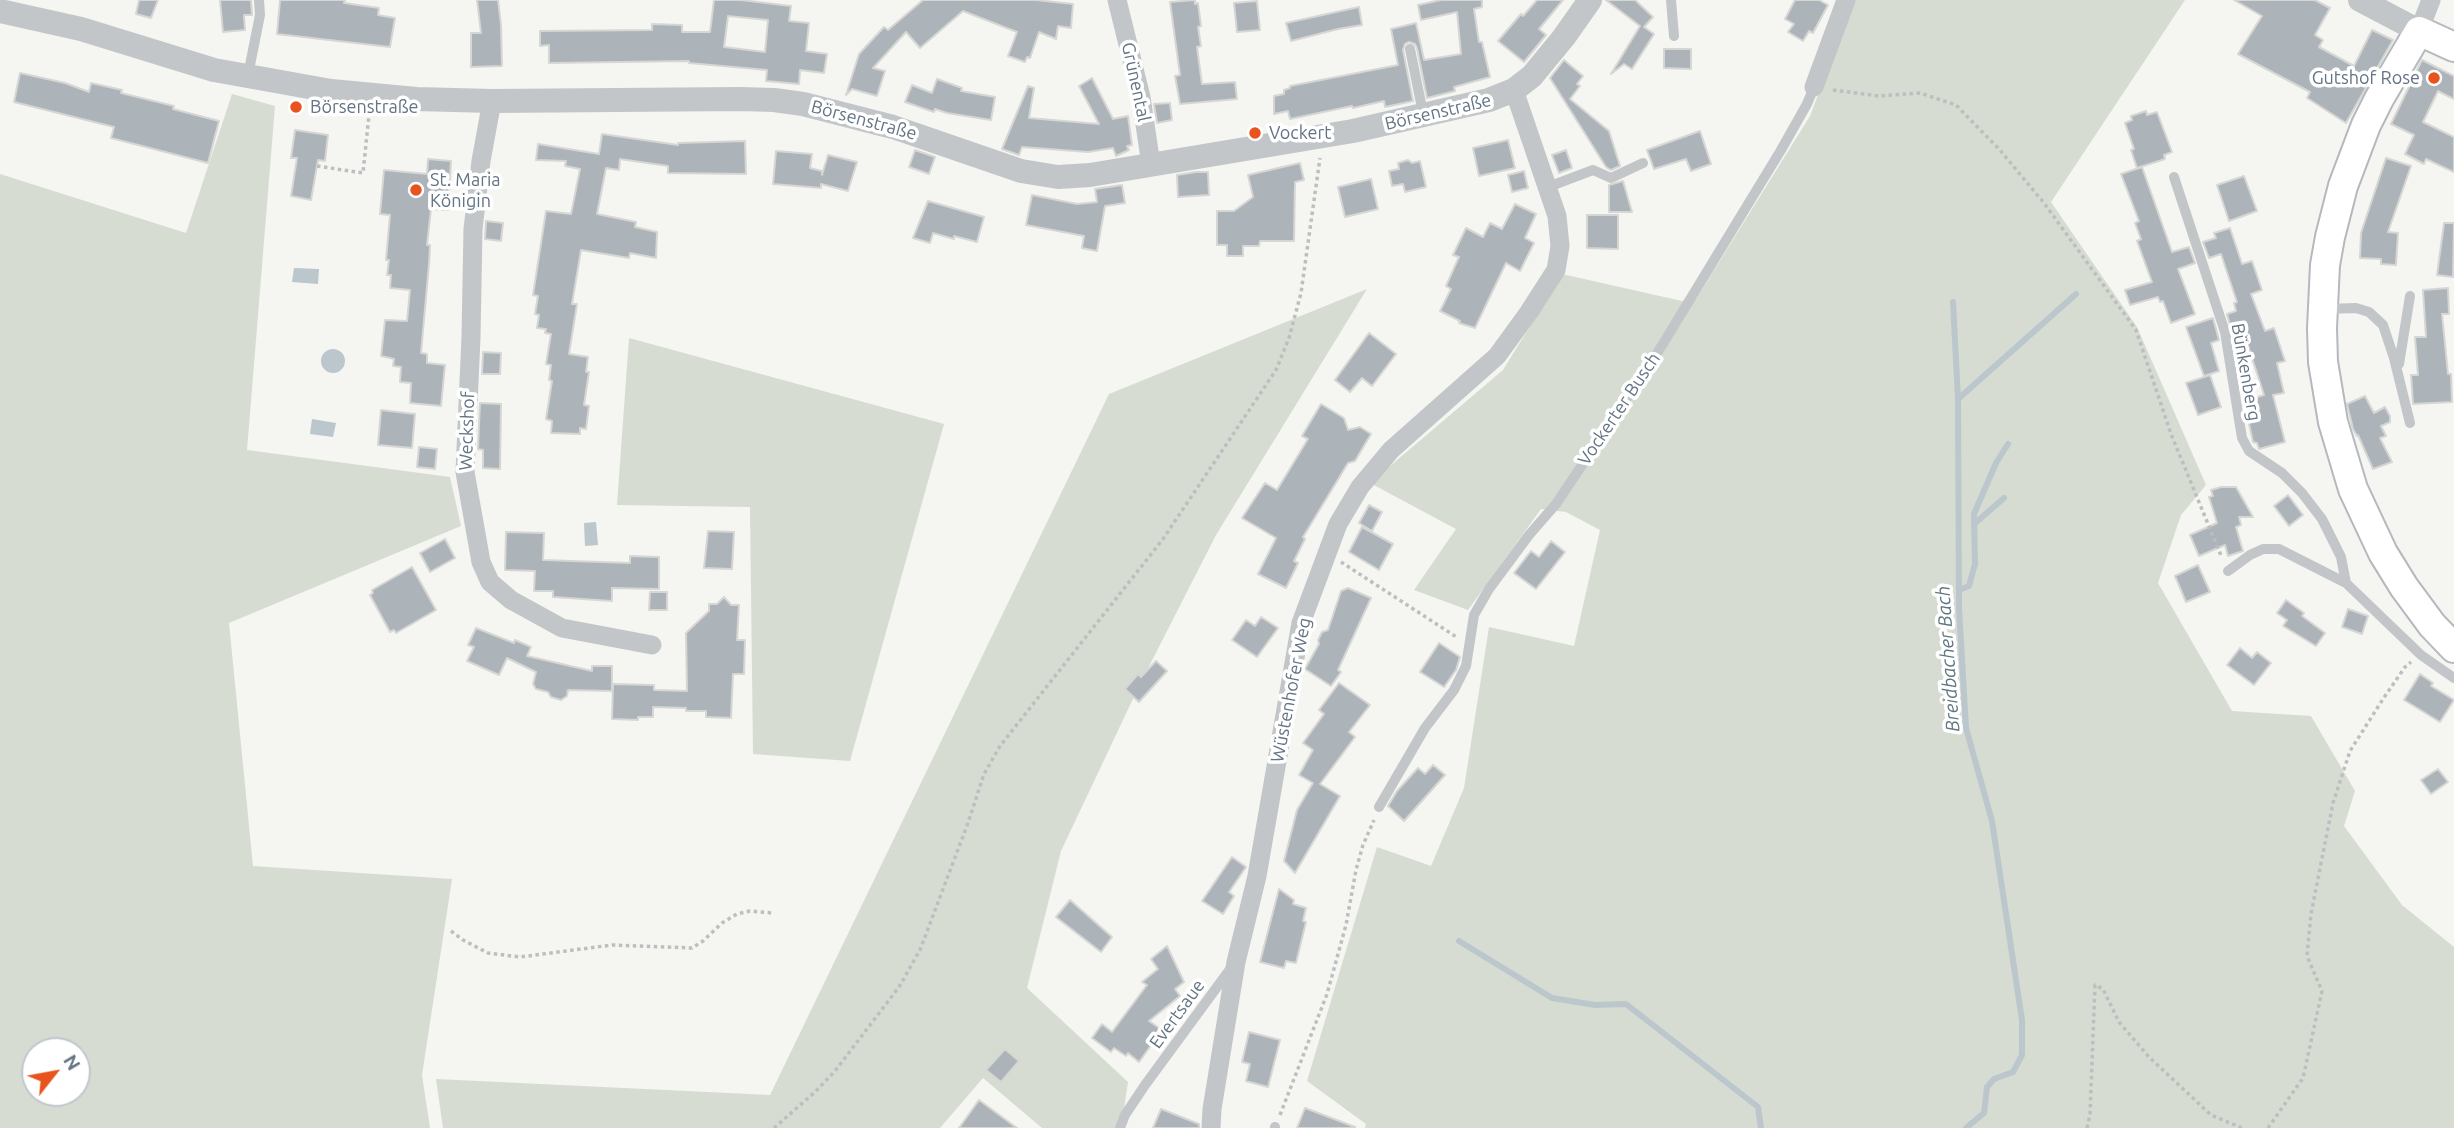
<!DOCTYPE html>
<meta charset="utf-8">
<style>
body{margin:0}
#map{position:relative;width:2454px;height:1128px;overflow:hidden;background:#f5f5f1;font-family:Ubuntu,sans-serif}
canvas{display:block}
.north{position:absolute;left:21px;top:1037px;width:70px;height:70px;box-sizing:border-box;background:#fff;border:2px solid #c1c7ce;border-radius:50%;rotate:59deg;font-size:19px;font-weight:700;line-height:28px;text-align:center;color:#637484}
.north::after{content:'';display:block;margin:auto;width:24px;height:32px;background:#e9531d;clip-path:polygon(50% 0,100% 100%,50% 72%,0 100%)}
</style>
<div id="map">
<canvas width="2454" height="1128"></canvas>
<div class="north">N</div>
</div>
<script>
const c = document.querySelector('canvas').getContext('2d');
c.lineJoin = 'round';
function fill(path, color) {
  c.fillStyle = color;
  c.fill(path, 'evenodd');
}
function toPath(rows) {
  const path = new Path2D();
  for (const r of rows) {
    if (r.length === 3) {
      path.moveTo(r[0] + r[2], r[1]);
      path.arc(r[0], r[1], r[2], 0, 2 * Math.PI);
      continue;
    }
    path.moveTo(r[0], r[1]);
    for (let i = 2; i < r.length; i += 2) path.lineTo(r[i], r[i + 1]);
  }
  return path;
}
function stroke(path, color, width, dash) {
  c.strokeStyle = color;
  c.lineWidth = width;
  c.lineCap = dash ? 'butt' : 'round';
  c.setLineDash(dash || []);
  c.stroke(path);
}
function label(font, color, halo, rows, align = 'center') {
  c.font = font + ' Ubuntu,sans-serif';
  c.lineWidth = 7;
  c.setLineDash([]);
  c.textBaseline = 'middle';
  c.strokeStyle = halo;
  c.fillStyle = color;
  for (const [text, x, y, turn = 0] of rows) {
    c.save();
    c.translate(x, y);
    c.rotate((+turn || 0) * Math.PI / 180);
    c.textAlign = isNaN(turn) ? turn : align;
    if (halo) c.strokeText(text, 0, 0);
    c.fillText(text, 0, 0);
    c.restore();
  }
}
const green = toPath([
 [1854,0,2185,0,2051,202,2137,327,2206,485,2181,515,2158,583,2232,711,2311,716,2355,791,2344,826,2402,905,2454,947,2454,1128,1365,1128,1366,1124,1307,1081,1377,847,1431,866,1464,788,1489,627,1574,646,1600,530,1566,512,1541,509,1468,610,1414,590,1456,529,1370,483,1503,370,1562,274,1682,301,1696,299,1810,116],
 [232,94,275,106,247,450,450,477,461,526,229,623,253,866,452,879,422,1075,430,1128,0,1128,0,174,186,233],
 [35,1051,77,1051,77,1093,35,1093],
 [1367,289,1216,535,1140,684,1061,851,1027,988,1128,1082,1121,1128,1042,1128,983,1078,940,1128,443,1128,436,1079,770,1095,1109,394],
 [629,338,944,424,850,761,753,754,750,507,617,505]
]);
const water = toPath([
 [294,268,319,269,318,284,292,282],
 [333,361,12],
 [312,419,336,423,333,437,310,434],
 [596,522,598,545,585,546,584,523]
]);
const stream = toPath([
 [1953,302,1958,399],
 [1974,524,2004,498],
 [1959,590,1969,586,1975,564,1974,514,1996,463,2008,444],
 [1459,941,1552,998,1595,1005,1626,1004,1758,1107,1761,1128],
 [1966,1128,1984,1113,1987,1087,1994,1079,2013,1072,2022,1055,2022,1020,1992,821,1966,728,1959,608,1958,399,2076,294]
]);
const building = toPath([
 [139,0,158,0,151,18,136,14,139,0],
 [220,0,251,0,252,15,244,15,245,30,223,32,220,0],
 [280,0,345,0,344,3,379,8,378,15,395,18,390,47,277,34,280,0],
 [477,0,498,0,501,25,502,66,471,67,471,33,481,33,477,0],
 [714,0,741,0,791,6,789,21,809,23,806,51,827,54,824,73,800,70,799,84,766,81,767,70,689,63,689,61,549,63,549,45,540,46,540,31,652,30,652,24,682,25,682,32,710,32,714,0],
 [728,16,768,20,765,52,724,47,728,16],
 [923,0,1036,0,1073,4,1071,28,1058,26,1056,39,1039,32,1030,58,1027,57,1025,62,1008,56,1017,32,963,11,920,48,906,32,873,68,885,71,877,96,852,89,846,95,859,54,884,27,888,30,923,0],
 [1195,0,1195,4,1198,3,1201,26,1198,27,1201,46,1197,47,1202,84,1235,82,1237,99,1180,104,1175,76,1180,75,1170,2,1195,0],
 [1441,0,1482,0,1482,7,1474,9,1479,42,1482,42,1490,77,1454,87,1455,91,1427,98,1417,48,1415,44,1409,42,1405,44,1403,50,1413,101,1385,107,1384,101,1353,108,1352,106,1290,119,1288,111,1274,114,1274,96,1284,94,1284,90,1290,88,1290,86,1398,65,1391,29,1416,23,1424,60,1461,54,1457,12,1421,20,1418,5,1441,0],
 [1537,0,1563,0,1539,29,1546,35,1524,62,1498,41,1521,14,1523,16,1537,0],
 [1606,0,1635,0,1653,17,1644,27,1654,34,1632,69,1624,64,1611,74,1640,26,1606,0],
 [1795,0,1819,0,1828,5,1813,33,1809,31,1803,41,1788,32,1794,24,1785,19,1795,0],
 [2234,0,2315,0,2330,8,2315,35,2323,40,2319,47,2354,66,2372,30,2393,40,2346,123,2307,98,2310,92,2238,54,2262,16,2234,0],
 [1257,1,1260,30,1237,32,1234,3,1257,1],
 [1359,7,1362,25,1338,29,1291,41,1286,23,1359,7],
 [1664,49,1691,49,1691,69,1664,68,1664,49],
 [1564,60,1583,76,1577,84,1580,86,1570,99,1609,131,1620,166,1611,170,1606,167,1550,78,1564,60],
 [2422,60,2454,76,2454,99,2438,91,2423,122,2454,137,2454,172,2426,159,2424,164,2405,154,2414,135,2391,124,2422,60],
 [20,73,65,83,89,92,91,83,122,90,121,93,174,106,173,109,219,121,208,163,111,138,114,127,14,102,20,73],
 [1092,78,1113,119,1128,116,1132,145,1127,146,1129,150,1116,156,1113,148,1088,152,1022,147,1019,155,1002,149,1028,86,1034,88,1029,118,1099,124,1079,86,1092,78],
 [937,79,962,88,961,91,995,97,991,120,947,113,935,109,934,112,905,102,912,85,932,93,937,79],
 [1170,103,1172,120,1157,123,1154,104,1170,103],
 [2146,111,2147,115,2157,112,2172,152,2164,155,2165,159,2137,168,2131,150,2134,149,2125,123,2132,120,2131,116,2146,111],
 [295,130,328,135,325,161,318,160,311,200,291,196,297,158,291,158,295,130],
 [1700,131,1711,164,1691,171,1686,159,1654,169,1647,150,1700,131],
 [602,134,678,145,678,143,745,141,746,174,668,173,668,166,620,159,619,170,606,168,597,214,636,222,635,227,657,232,656,258,630,253,629,258,581,250,572,304,577,304,569,354,588,357,586,372,589,372,584,405,589,406,586,429,580,428,580,434,551,433,552,421,546,419,552,381,549,380,551,365,546,364,551,334,545,333,546,329,537,328,539,315,535,314,538,296,533,295,546,211,571,214,580,169,565,166,566,161,536,160,538,144,599,154,602,134],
 [1508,140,1515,168,1479,176,1473,148,1508,140],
 [915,150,935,157,929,174,909,167,915,150],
 [1566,150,1572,168,1559,173,1552,155,1566,150],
 [776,151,812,154,810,168,822,171,822,175,828,155,857,162,848,191,821,184,821,188,773,184,776,151],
 [2386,158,2411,166,2388,232,2398,233,2396,265,2381,264,2381,259,2360,258,2361,233,2386,158],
 [428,159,451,161,448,210,431,209,427,245,430,245,429,264,421,353,427,354,427,363,445,365,441,406,410,403,411,383,400,382,401,367,393,366,394,359,381,356,385,320,407,321,410,290,390,288,391,275,387,275,389,260,386,260,390,215,380,214,384,170,427,174,428,159],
 [1408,160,1412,163,1420,161,1426,187,1405,192,1403,184,1392,186,1389,171,1399,169,1398,163,1408,160],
 [1300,163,1304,180,1295,182,1294,241,1260,241,1259,246,1243,246,1243,256,1227,256,1227,245,1217,245,1217,211,1234,211,1253,197,1248,175,1300,163],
 [2142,167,2172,252,2189,247,2195,263,2178,269,2195,314,2171,323,2163,301,2160,302,2158,297,2130,305,2125,290,2152,282,2137,241,2141,239,2135,223,2139,221,2121,174,2142,167],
 [1524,171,1528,188,1512,192,1508,175,1524,171],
 [1196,172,1208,172,1209,195,1178,197,1177,175,1196,172],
 [2244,176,2257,211,2229,221,2217,185,2244,176],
 [1371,179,1378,209,1345,217,1338,187,1371,179],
 [1623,181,1632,212,1609,212,1609,185,1623,181],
 [1122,185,1125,203,1105,206,1097,251,1082,248,1084,236,1026,225,1032,195,1077,204,1097,202,1095,189,1122,185],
 [928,201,984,217,977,242,954,236,954,239,933,233,930,243,913,238,928,201],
 [1515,204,1536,214,1525,238,1534,243,1520,271,1506,263,1475,328,1459,323,1460,321,1440,311,1451,289,1446,286,1459,257,1453,255,1466,228,1483,237,1490,223,1502,229,1515,204],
 [1587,215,1618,215,1618,249,1587,248,1587,215],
 [486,221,503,223,501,241,485,239,486,221],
 [2444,223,2454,223,2453,277,2437,275,2444,223],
 [2230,228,2242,264,2252,261,2262,290,2251,294,2265,331,2274,328,2285,361,2277,363,2284,393,2273,395,2285,442,2259,449,2257,443,2253,442,2244,401,2264,395,2244,333,2233,336,2227,314,2236,311,2234,303,2237,302,2221,254,2209,258,2203,242,2216,238,2214,233,2230,228],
 [2448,288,2449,314,2442,314,2448,374,2451,374,2452,402,2413,404,2411,375,2418,375,2415,337,2426,337,2423,290,2448,288],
 [2213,318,2219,340,2211,343,2219,371,2204,376,2186,327,2213,318],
 [1369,333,1396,354,1372,386,1362,378,1350,392,1335,380,1369,333],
 [483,352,501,353,500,374,482,374,483,352],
 [2210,375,2221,407,2198,415,2186,383,2210,375],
 [2365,396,2374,413,2385,407,2390,416,2390,422,2381,426,2386,436,2380,438,2392,462,2373,469,2358,435,2357,436,2353,429,2347,404,2365,396],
 [480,403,501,404,500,469,483,468,483,450,478,449,480,403],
 [1321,404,1344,418,1348,430,1360,427,1371,434,1355,461,1348,463,1303,537,1305,539,1294,561,1298,563,1286,588,1258,574,1276,538,1242,518,1265,483,1277,490,1308,439,1302,436,1321,404],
 [381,410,415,414,412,448,378,445,381,410],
 [419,447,437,449,435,469,417,467,419,447],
 [2221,487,2236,487,2253,517,2239,517,2241,525,2236,527,2243,551,2228,556,2225,545,2199,556,2190,535,2217,523,2209,497,2213,496,2211,490,2221,487],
 [2288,495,2303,515,2289,526,2274,506,2288,495],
 [1369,505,1382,512,1372,531,1359,523,1369,505],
 [1362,527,1393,544,1379,570,1349,552,1362,527],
 [708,531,734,532,732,569,704,568,708,531],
 [506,532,544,533,543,560,630,563,630,556,659,557,659,589,612,588,612,601,553,597,553,591,534,591,535,571,505,570,506,532],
 [445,539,455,558,430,572,420,553,445,539],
 [1551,541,1565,552,1536,589,1514,573,1531,551,1539,557,1551,541],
 [2198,565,2210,592,2186,602,2175,576,2198,565],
 [412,567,436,610,396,633,394,630,390,632,370,595,373,593,372,590,412,567],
 [1348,588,1371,598,1338,670,1341,672,1331,686,1305,669,1319,644,1318,640,1322,632,1328,630,1341,591,1348,588],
 [650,592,667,592,667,610,649,610,650,592],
 [724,597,731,605,739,605,737,640,745,640,744,674,733,674,731,718,706,717,706,711,686,711,686,708,653,707,653,717,638,717,638,720,612,719,613,684,654,685,654,690,687,691,686,633,709,611,709,604,717,604,724,597],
 [2286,600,2304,613,2302,616,2325,633,2316,646,2283,626,2287,620,2277,613,2286,600],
 [2348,609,2368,616,2362,634,2342,627,2348,609],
 [1261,617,1278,628,1257,657,1232,640,1246,620,1255,626,1261,617],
 [476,628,514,643,515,640,531,647,527,656,592,671,592,666,612,666,612,691,568,690,567,696,561,700,551,697,548,692,536,689,533,684,536,672,507,658,499,675,467,661,474,647,468,645,476,628],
 [1439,643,1460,657,1456,670,1444,687,1420,672,1439,643],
 [2240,648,2252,658,2257,652,2271,663,2254,685,2227,665,2240,648],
 [1156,661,1167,671,1139,702,1125,689,1138,674,1141,677,1156,661],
 [2420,674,2433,683,2431,686,2454,700,2440,722,2404,700,2420,674],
 [1339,683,1370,705,1349,732,1355,737,1320,784,1340,796,1295,873,1284,861,1297,810,1313,783,1299,775,1313,750,1303,743,1324,714,1319,710,1339,683],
 [1433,765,1445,775,1404,821,1388,806,1397,791,1418,768,1425,774,1433,765],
 [2438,769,2448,782,2431,794,2421,780,2438,769],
 [1232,857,1246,867,1229,892,1234,896,1223,914,1202,901,1232,857],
 [1279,889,1294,900,1293,904,1306,908,1303,921,1306,922,1296,963,1286,961,1284,968,1260,962,1279,889],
 [1070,900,1112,937,1101,952,1056,917,1070,900],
 [1167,946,1184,982,1175,989,1180,996,1149,1021,1162,1030,1139,1062,1128,1053,1126,1056,1114,1048,1111,1052,1092,1038,1102,1024,1112,1032,1147,985,1142,982,1158,969,1151,959,1167,946],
 [1249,1032,1280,1040,1268,1087,1246,1081,1250,1064,1242,1062,1249,1032],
 [1005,1049,1019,1061,1001,1082,986,1070,1005,1049],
 [979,1100,1017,1128,959,1128,979,1100],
 [1305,1108,1355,1127,1355,1128,1297,1128,1305,1108],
 [1161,1109,1199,1124,1199,1128,1153,1128,1161,1109]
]);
const path = toPath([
 [1833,90,1879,96,1920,93,1956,105,1999,149,2044,203,2136,330,2171,434,2222,558],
 [317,166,363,173,369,115],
 [1341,562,1458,638],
 [451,931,463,940,488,953,520,957,612,945,692,948,703,941,722,923,737,914,750,911,772,913],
 [1280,1115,1327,994,1346,925,1356,870,1363,845,1374,820],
 [774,1128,815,1092,835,1071,899,987,920,950,968,823,984,774,1000,746,1163,539,1276,370,1289,338,1301,293,1320,158],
 [2087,1128,2090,1115,2095,985,2103,989,2119,1022,2149,1057,2211,1115,2242,1128],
 [2268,1128,2303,1078,2322,991,2307,956,2311,914,2333,803,2350,751,2383,699,2405,667,2411,662]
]);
const service = toPath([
 [1671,0,1674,36],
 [1410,49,1423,113],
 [248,75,260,15,259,0],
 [2174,177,2225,332,2242,438,2249,451,2282,473,2302,493,2322,519,2341,557,2346,583],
 [1548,187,1593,170,1611,178,1643,163],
 [2327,309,2356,308,2369,312,2383,325,2394,358,2410,423],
 [2399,364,2410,296],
 [2228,571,2250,555,2263,549,2279,549,2346,583,2421,655,2454,678],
 [1379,807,1425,728,1454,690,1466,666,1474,615,1489,589,1529,535,1556,504,1661,347,1781,150,1807,104,1814,87],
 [1120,1128,1125,1115,1145,1085,1231,968],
 [1275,1128,1275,1127]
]);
const minor = toPath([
 [1117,0,1141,97,1151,165],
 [2419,31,2431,0],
 [1814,87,1846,0],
 [492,101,481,161,473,229,471,337,465,472,481,562,490,582,511,600,562,628,652,645],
 [1211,1128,1212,1109,1236,962,1257,876,1301,623,1338,524,1360,487,1391,450,1497,356,1529,312,1556,270,1560,246,1557,216,1514,90]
]);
const tertiary = toPath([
 [2360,0,2419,31],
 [0,11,81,29,214,70,331,91,416,99,492,101,740,99,774,100,803,104,893,127,1021,171,1058,177,1090,175,1353,131,1489,100,1514,90,1532,76,1564,37,1590,0]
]);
const secondary = toPath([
 [2454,47,2419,31,2379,99,2366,125,2343,186,2330,237,2325,265,2322,328,2323,362,2333,422,2353,489,2383,553,2404,587,2432,625,2454,648]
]);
const markers = [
 [2434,78,7,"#e9531d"],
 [296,107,7,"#e9531d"],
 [1255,133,7,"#e9531d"],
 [416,190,7,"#e9531d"]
];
const poiNames = [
 ["Gutshof Rose",2420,78,"right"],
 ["Börsenstraße",310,107],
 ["Vockert",1269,133],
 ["St. Maria",430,180],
 ["Königin",430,201]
];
const streetNames = [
 ["Grünental",1136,82,78],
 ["Börsenstraße",1438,112,-13],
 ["Börsenstraße",864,120,15],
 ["Bünkenberg",2246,372,80],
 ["Vockerter Busch",1619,409,-56],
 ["Weckshof",467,431,-88],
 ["Wüstenhofer Weg",1291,690,-79],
 ["Evertsaue",1177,1014,-54]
];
const waterNames = [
 ["Breidbacher Bach",1948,659,-94]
];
fill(green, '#d6dcd2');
fill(water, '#bbc7cc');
stroke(stream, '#bbc7cc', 6);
fill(building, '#acb3b9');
stroke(building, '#d6d6d4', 2);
stroke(secondary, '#b4b9be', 32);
stroke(path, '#bcbec0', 3.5, [3.5, 3.5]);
stroke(service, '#c2c6c9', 10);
stroke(minor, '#c2c6c9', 19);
stroke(tertiary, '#c2c6c9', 24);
stroke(secondary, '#fff', 28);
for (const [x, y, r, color] of markers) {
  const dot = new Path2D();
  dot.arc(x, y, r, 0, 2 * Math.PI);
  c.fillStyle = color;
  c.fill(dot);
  stroke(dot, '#fff', 2.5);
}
label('18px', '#637484', '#fff', poiNames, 'left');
label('18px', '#637484', '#fff', streetNames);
label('italic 19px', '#5f7781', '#fff', waterNames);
</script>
